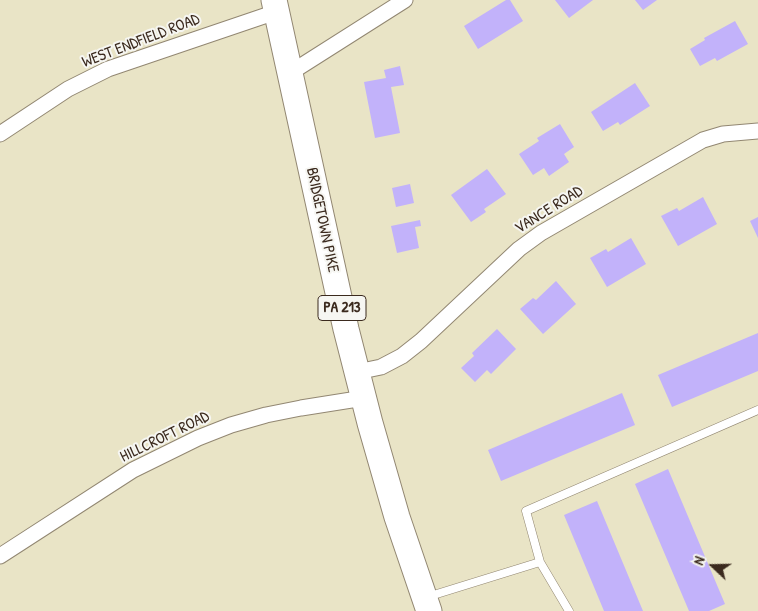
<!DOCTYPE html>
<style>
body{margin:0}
#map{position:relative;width:758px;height:611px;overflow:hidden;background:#e9e4c6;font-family:"Patrick Hand",sans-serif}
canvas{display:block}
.north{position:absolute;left:688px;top:541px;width:50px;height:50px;-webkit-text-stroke:4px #f6f6f2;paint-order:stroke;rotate:291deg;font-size:14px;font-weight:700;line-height:20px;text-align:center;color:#3b2a1e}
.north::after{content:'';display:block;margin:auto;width:18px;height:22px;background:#3b2a1e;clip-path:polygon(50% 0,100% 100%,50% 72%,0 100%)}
</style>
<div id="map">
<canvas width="758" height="611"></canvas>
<div class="north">N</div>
</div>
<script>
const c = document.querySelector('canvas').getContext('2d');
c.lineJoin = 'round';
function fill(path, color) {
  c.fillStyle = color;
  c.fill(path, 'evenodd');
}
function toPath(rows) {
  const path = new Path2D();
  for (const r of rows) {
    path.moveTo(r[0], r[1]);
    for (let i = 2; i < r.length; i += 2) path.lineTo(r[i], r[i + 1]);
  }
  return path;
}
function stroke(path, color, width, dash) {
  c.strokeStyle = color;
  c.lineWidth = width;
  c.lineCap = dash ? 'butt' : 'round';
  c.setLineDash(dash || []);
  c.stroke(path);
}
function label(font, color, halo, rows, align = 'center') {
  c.font = font + ' "Patrick Hand",sans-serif';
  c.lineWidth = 4;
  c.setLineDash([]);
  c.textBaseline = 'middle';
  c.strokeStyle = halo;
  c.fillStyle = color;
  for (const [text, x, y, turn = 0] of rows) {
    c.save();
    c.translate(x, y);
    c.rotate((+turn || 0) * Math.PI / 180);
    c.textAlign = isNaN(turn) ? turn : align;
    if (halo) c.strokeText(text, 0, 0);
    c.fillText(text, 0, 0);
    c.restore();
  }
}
const building = toPath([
 [506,0,510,0,523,21,478,49,464,26],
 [555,0,593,0,569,18],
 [635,0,657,0,643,10],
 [735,21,748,44,717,61,715,58,700,66,690,49,705,40,704,38],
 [400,66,404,85,391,87,400,133,375,138,364,82,386,78,384,70],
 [635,83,650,106,620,125,618,122,603,131,591,112],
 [560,124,574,147,564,154,569,162,549,176,544,168,533,175,519,154,539,141,537,138],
 [487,169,506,194,484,209,486,212,471,222,451,195],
 [410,184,414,203,396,207,392,188],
 [703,197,717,224,678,246,661,216,677,208,679,211],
 [758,217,758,238,750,221],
 [420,220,421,226,415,227,419,248,397,253,391,226],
 [631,238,646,264,607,287,590,258,606,249,608,252],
 [556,281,576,304,543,334,520,309,533,298,536,300],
 [497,329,516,349,491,374,487,370,475,382,461,368,474,356,472,353],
 [758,333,758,371,672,407,658,375],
 [622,393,635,425,501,481,488,450],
 [668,469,725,604,709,611,689,611,635,484],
 [597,501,643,611,604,611,564,515]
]);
const service = toPath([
 [427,597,540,562],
 [569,611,540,562,526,511,758,410]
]);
const minor = toPath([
 [290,73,405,0],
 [0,134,68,89,108,69,276,12],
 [357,372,381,367,402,356,421,341,519,249,541,233,703,140,723,134,758,131],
 [0,556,133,470,198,438,231,425,266,415,301,408,364,398]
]);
const primary = toPath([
 [274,0,346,329,370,423,397,517,429,611]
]);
const shields = [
 [342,308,48]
];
const shieldNames = [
 ["PA 213",342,308]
];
const streetNames = [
 ["WEST ENDFIELD ROAD",141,41,-21],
 ["VANCE ROAD",549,210,-32],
 ["BRIDGETOWN PIKE",322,220,78],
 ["HILLCROFT ROAD",165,437,-26]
];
fill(building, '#c2b2fa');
stroke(service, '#928772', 9);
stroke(minor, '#928772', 17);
stroke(primary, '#928772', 27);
stroke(service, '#fff', 8);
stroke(minor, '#fff', 15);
stroke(primary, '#fff', 25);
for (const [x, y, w] of shields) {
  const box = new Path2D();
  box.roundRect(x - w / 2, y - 12.5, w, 25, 4);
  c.fillStyle = '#f6f6f2';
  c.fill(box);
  stroke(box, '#3b2a1e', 1);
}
label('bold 15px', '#3b2a1e', null, shieldNames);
label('16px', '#3b2a1e', '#f6f6f2', streetNames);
</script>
